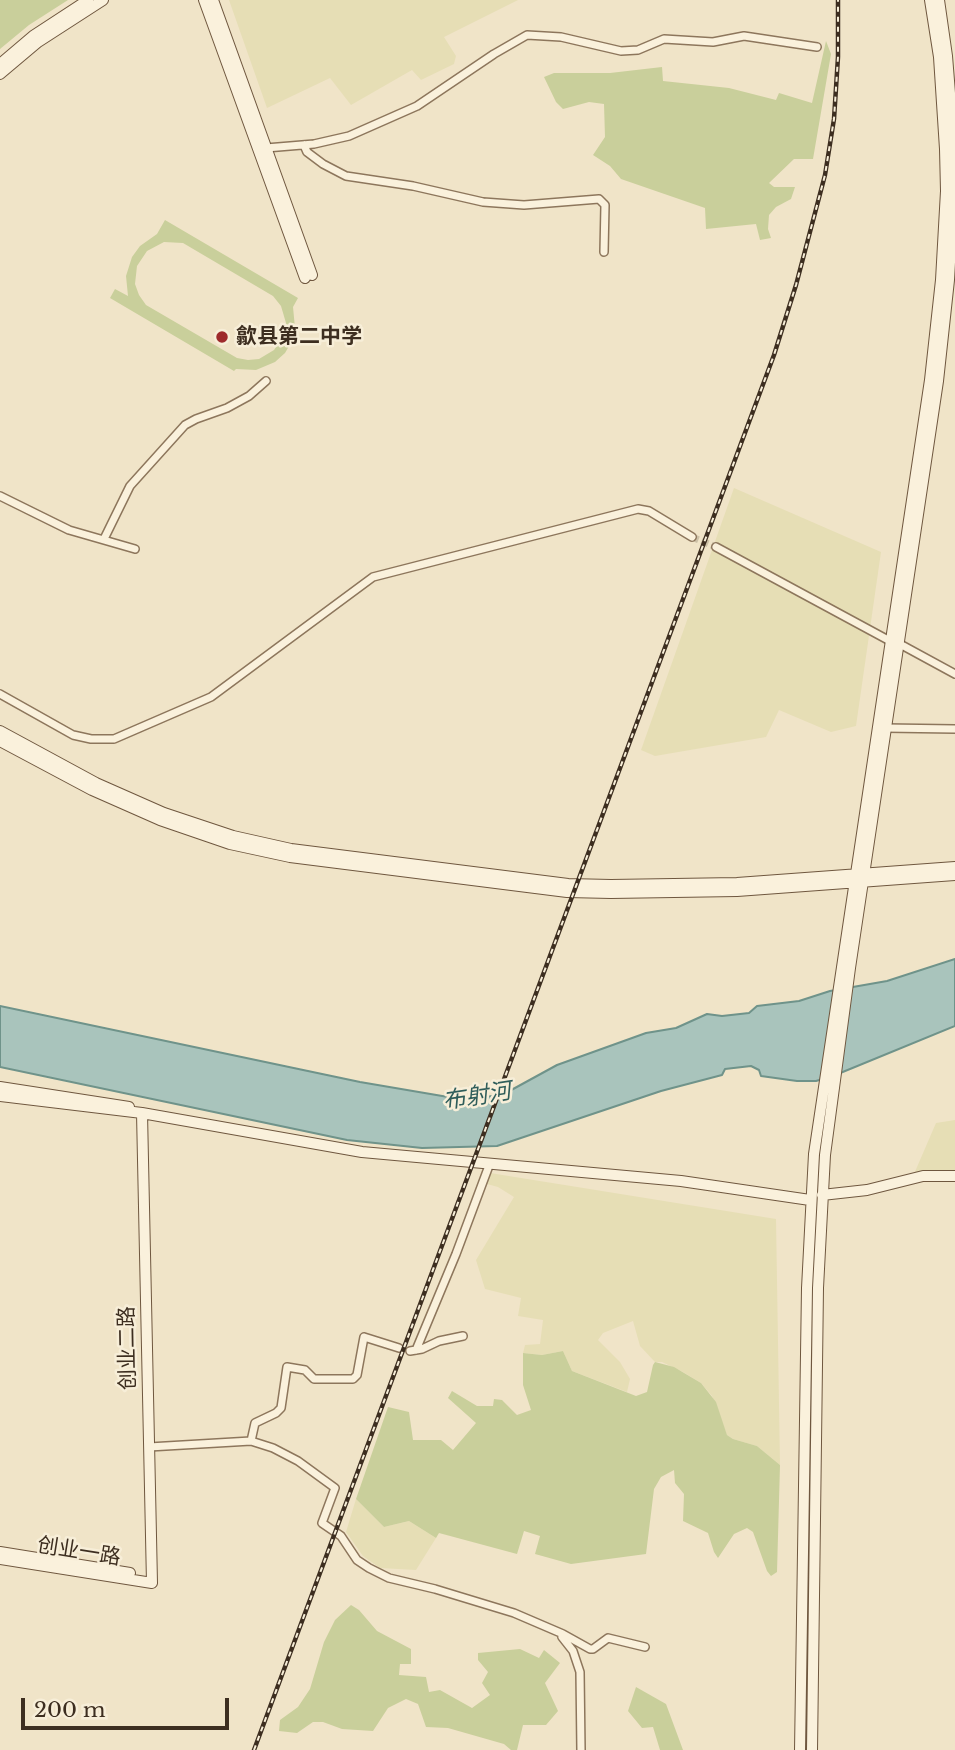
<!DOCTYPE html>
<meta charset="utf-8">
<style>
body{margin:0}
#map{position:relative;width:955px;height:1750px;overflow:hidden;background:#f0e4c8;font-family:"Libre Baskerville",serif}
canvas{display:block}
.scale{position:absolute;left:21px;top:1698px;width:208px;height:32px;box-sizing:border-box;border:4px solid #3d2e20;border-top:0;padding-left:9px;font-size:21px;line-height:24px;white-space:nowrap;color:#3d2e20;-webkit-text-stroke:5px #f7eed8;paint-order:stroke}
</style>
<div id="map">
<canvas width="955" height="1750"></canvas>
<div class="scale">200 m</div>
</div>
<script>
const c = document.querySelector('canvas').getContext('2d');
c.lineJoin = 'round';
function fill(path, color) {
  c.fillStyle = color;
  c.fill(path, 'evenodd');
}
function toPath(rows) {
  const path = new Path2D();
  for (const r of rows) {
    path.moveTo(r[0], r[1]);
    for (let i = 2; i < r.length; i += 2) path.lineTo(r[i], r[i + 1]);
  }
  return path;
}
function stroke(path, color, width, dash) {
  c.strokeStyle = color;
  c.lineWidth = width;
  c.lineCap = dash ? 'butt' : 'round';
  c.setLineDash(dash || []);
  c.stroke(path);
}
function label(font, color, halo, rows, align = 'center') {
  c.font = font + ' "Libre Baskerville","Noto Sans SC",serif';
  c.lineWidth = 5;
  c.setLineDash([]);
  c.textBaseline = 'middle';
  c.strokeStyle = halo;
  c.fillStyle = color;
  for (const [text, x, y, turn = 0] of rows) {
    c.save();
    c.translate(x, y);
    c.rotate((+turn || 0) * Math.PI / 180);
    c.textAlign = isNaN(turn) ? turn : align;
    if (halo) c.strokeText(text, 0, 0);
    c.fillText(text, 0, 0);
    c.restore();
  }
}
const farmland = toPath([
 [229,0,518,0,444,37,456,56,454,64,421,80,412,70,351,105,330,78,267,108],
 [734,488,881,552,856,726,831,732,779,710,766,737,655,756,641,750],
 [955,1120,955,1172,914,1174,936,1123],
 [490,1173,776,1219,780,1465,757,1446,733,1439,727,1435,712,1396,701,1383,683,1372,662,1362,655,1362,640,1346,633,1321,603,1333,598,1340,620,1362,630,1379,627,1392,572,1371,563,1351,542,1355,523,1353,525,1345,540,1344,543,1320,518,1316,521,1298,485,1289,476,1260,514,1197,498,1187,487,1184],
 [356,1499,384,1527,409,1521,436,1538,416,1570,380,1568,363,1556,346,1532]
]);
const green = toPath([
 [0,0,68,0,29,25,0,49],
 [826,41,831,54,813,159,794,159,769,183,774,187,795,187,791,199,776,207,769,215,768,229,771,238,760,240,756,224,706,229,705,208,621,179,610,166,593,155,605,137,604,104,589,102,563,109,556,102,544,77,554,73,610,73,662,67,663,81,729,88,776,100,779,93,812,103],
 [165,220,298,298,293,307,295,328,292,341,285,353,275,362,256,370,236,369,234,371,110,298,115,289,128,296,126,276,132,257,140,246,157,234],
 [164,242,183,243,273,296,281,306,286,323,284,335,274,350,259,359,248,360,237,358,146,305,139,295,135,284,137,266,147,251],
 [563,1351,572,1371,636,1396,647,1392,653,1365,655,1362,674,1367,701,1383,716,1402,727,1435,733,1439,757,1446,780,1465,777,1572,771,1576,767,1571,753,1532,747,1528,734,1534,718,1558,714,1552,708,1533,683,1521,684,1494,675,1483,674,1470,661,1477,654,1489,646,1554,571,1564,535,1554,540,1536,524,1531,517,1554,439,1533,436,1538,409,1521,384,1527,356,1499,388,1407,409,1412,413,1440,441,1440,453,1450,476,1423,448,1398,452,1391,477,1406,493,1406,494,1399,502,1400,517,1415,531,1410,523,1385,523,1353,542,1355],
 [351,1605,359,1610,377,1631,411,1649,411,1664,400,1664,399,1675,426,1677,429,1692,440,1690,472,1708,490,1695,482,1683,488,1672,478,1660,478,1653,520,1649,539,1658,544,1650,560,1663,545,1683,558,1711,546,1725,523,1725,517,1750,511,1750,504,1744,448,1728,426,1727,418,1704,406,1699,388,1708,373,1731,342,1729,323,1722,313,1722,297,1733,279,1731,280,1720,298,1707,310,1689,324,1642,335,1620],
 [636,1687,666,1704,683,1750,660,1750,653,1727,642,1728,628,1711]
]);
const water = toPath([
 [955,959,955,1026,833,1076,816,1081,797,1081,761,1076,759,1070,751,1066,725,1069,722,1075,661,1091,497,1146,422,1148,347,1140,0,1067,0,1006,360,1082,454,1098,480,1098,504,1094,557,1065,646,1033,676,1028,707,1014,722,1016,749,1013,757,1006,799,1001,830,991,887,981,955,959]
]);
const streetTunnel = toPath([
 [692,537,716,547]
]);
const street = toPath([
 [304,145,307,152,323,164,346,176,413,186,483,202,524,205,599,199,605,205,604,252],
 [266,148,314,144,349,136,417,106,494,54,527,35,561,37,621,51,638,50,664,39,713,42,744,36,817,47],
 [0,496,69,530,135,549],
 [104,539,130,486,185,425,196,419,227,408,249,396,266,381],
 [716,547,890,641],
 [898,643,955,674],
 [0,694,73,735,91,739,114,739,211,697,373,577,638,509,649,511,692,537],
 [885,728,955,729],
 [416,1350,456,1254,490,1163],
 [410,1351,422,1349,439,1341,463,1336],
 [251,1441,255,1423,276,1413,281,1408,287,1367,305,1370,314,1379,353,1379,357,1375,364,1337,399,1348],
 [149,1447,251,1441,273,1448,298,1461,335,1488,322,1523,341,1536,357,1560,369,1568,389,1578,435,1589,514,1613,563,1634,590,1649,593,1649,608,1638,645,1647],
 [562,1637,573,1651,580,1672,581,1750]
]);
const secondary = toPath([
 [204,0,305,278],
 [213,0,312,275],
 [0,64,33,36,88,0],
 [0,74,38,42,103,0],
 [0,731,96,783,164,813,233,836,291,849,568,884,611,885,737,883,955,867],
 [0,741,92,790,160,820,230,844,290,857,567,892,611,893,737,891,955,875],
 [0,1087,129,1107],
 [0,1096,142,1113,362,1152,681,1181,810,1200],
 [822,1195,867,1190,923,1176,955,1176],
 [0,1552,130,1573],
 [0,1559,152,1583,142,1113],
 [800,1750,807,1288,814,1154,930,380,941,280,946,191,945,149,939,57,930,0],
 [812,1750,818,1288,825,1155,850,968,938,381,949,280,954,191,952,118,947,56,939,0]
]);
const rail = toPath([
 [254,1750,774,355,796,285,825,175,834,119,838,57,838,0]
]);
const markers = [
 [222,337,7,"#9e2a2b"]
];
const poiNames = [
 ["歙县第二中学",236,337]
];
const streetNames = [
 ["创业二路",128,1348,-91],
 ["创业一路",79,1552,9]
];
const waterNames = [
 ["布射河",477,1097,-9]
];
fill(farmland, '#e6deb5');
fill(green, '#c9cf9b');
fill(water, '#a9c4bc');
stroke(water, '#6f938a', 2);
stroke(streetTunnel, '#ccc0a6', 7, [7, 3.5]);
stroke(street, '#8d765c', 10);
stroke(secondary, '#6f573f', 12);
stroke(street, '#faf1dc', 7);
stroke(secondary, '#faf1dc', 10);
stroke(rail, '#3d2e20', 4.5);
stroke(rail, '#f7eed8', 2, [5]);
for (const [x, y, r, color] of markers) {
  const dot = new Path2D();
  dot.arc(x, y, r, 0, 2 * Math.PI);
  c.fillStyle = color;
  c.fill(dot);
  stroke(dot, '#f7eed8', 2.5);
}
label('bold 21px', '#3d2e20', '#f7eed8', poiNames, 'left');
label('21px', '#3d2e20', '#f7eed8', streetNames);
label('italic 23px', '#2f5d5a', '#f7eed8', waterNames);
</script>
